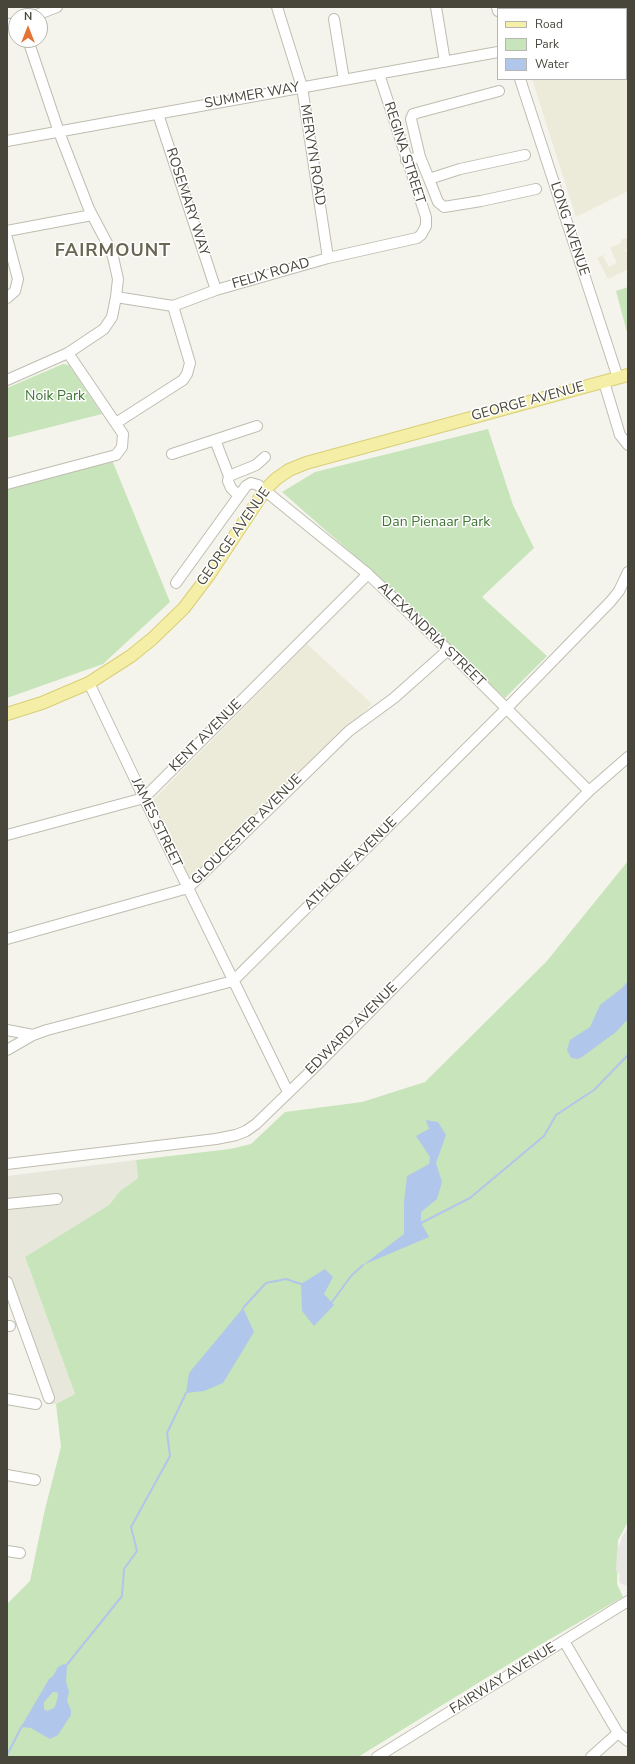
<!DOCTYPE html>
<style>
body{margin:0}
#map{position:relative;width:635px;height:1764px;overflow:hidden;background:#f5f4ec;font-family:"Nunito Sans",sans-serif}
canvas{display:block}
.frame{position:absolute;inset:0;border:8px solid #48463b;pointer-events:none}
.legend{position:absolute;left:497px;top:8px;width:130px;height:72px;box-sizing:border-box;background:#fff;border:1px solid #b6b5b1;margin:0;padding:5px 7px;list-style:none;font-size:12px;color:#48463b}
.legend li{display:flex;align-items:center;gap:8px;height:20px}
.legend b{width:20px;border:1px solid #b6b5b1}
.north{position:absolute;left:8px;top:8px;width:40px;height:40px;box-sizing:border-box;background:#fff;border:1px solid #b6b5b1;border-radius:50%;rotate:0deg;font-size:11px;font-weight:700;line-height:16px;text-align:center;color:#48463b}
.north::after{content:'';display:block;margin:auto;width:14px;height:18px;background:#e37435;clip-path:polygon(50% 0,100% 100%,50% 72%,0 100%)}
</style>
<div id="map">
<canvas width="635" height="1764"></canvas>
<div class="frame"></div>
<ul class="legend">
<li><b style="height:5px;background:#f4eea6"></b>Road</li>
<li><b style="height:11px;background:#c8e4ba"></b>Park</li>
<li><b style="height:11px;background:#b0c6ea"></b>Water</li>
</ul>
<div class="north">N</div>
</div>
<script>
const c = document.querySelector('canvas').getContext('2d');
c.lineJoin = 'round';
function fill(path, color) {
  c.fillStyle = color;
  c.fill(path, 'evenodd');
}
function toPath(rows) {
  const path = new Path2D();
  for (const r of rows) {
    path.moveTo(r[0], r[1]);
    for (let i = 2; i < r.length; i += 2) path.lineTo(r[i], r[i + 1]);
  }
  return path;
}
function stroke(path, color, width, dash) {
  c.strokeStyle = color;
  c.lineWidth = width;
  c.lineCap = dash ? 'butt' : 'round';
  c.setLineDash(dash || []);
  c.stroke(path);
}
function label(font, color, halo, rows, align = 'center') {
  c.font = font + ' "Nunito Sans",sans-serif';
  c.lineWidth = 3;
  c.setLineDash([]);
  c.textBaseline = 'middle';
  c.strokeStyle = halo;
  c.fillStyle = color;
  for (const [text, x, y, turn = 0] of rows) {
    c.save();
    c.translate(x, y);
    c.rotate((+turn || 0) * Math.PI / 180);
    c.textAlign = isNaN(turn) ? turn : align;
    if (halo) c.strokeText(text, 0, 0);
    c.fillText(text, 0, 0);
    c.restore();
  }
}
const residential = toPath([
 [136,1160,138,1178,120,1191,109,1205,25,1257,75,1394,56,1404,46,1404,7,1297,7,1176]
]);
const education = toPath([
 [622,7,628,7,628,191,576,217,532,79,626,79,626,9,618,9],
 [628,237,628,248,625,250,628,254,628,269,608,279,597,258,607,253,603,256,609,267,617,263,610,248,621,243,621,240],
 [307,644,372,704,190,882,151,802]
]);
const green = toPath([
 [628,287,628,336,616,291],
 [63,364,69,365,102,414,7,438,7,388],
 [488,429,513,505,534,548,482,597,547,656,505,698,371,570,282,492,315,472],
 [112,460,170,602,103,664,7,698,7,487],
 [628,861,628,1522,618,1540,617,1584,623,1597,543,1643,358,1757,7,1757,7,1604,30,1581,45,1509,61,1447,56,1404,75,1394,25,1257,109,1205,120,1191,138,1178,136,1160,230,1149,251,1144,285,1112,362,1102,425,1082,546,962]
]);
const parking = toPath([
 [628,1527,628,1586,622,1584,619,1581,620,1575,616,1570,617,1552,622,1537]
]);
const water = toPath([
 [628,981,628,1019,616,1032,582,1057,578,1059,571,1058,567,1050,570,1040,590,1027,600,1005,622,988],
 [426,1120,438,1122,446,1135,436,1163,442,1182,437,1199,421,1212,421,1223,429,1237,363,1265,404,1234,404,1202,407,1176,429,1164,430,1157,416,1136,429,1129],
 [325,1269,333,1277,324,1294,334,1305,314,1326,302,1311,301,1284],
 [243,1308,254,1332,223,1383,204,1391,186,1393,189,1373],
 [64,1664,67,1666,66,1682,69,1692,67,1701,71,1710,71,1715,58,1735,50,1739,31,1728,21,1727,49,1679,53,1676,58,1667],
 [53,1692,57,1692,58,1696,56,1704,54,1708,47,1711,44,1709,44,1702]
]);
const stream = toPath([
 [421,1223,470,1198,544,1136,556,1115,594,1090,628,1055],
 [332,1302,351,1276,363,1265],
 [243,1308,266,1283,286,1279,301,1284],
 [65,1667,122,1596,124,1569,137,1551,131,1527,170,1456,167,1433,186,1393],
 [7,1755,22,1726]
]);
const minor = toPath([
 [277,7,302,87,328,258],
 [436,7,445,62],
 [497,7,498,11],
 [595,9,599,7],
 [34,16,57,7],
 [334,19,344,80],
 [7,25,16,22],
 [520,79,618,378],
 [158,114,216,290],
 [7,141,498,52],
 [420,157,429,179,460,169,525,155],
 [406,160,420,157,411,119,413,114,499,91],
 [429,179,438,202,444,207,481,201,536,189],
 [7,231,92,215],
 [7,238,18,279,15,291,7,298],
 [116,297,173,306,216,290,328,258,417,238,421,235,426,226,426,217,379,74],
 [7,380,68,353,104,329,112,317,116,297,118,279,113,257,108,245,89,209,59,132,28,40],
 [604,382,620,435,628,445],
 [116,423,183,380,187,374,190,363,173,306],
 [215,440,229,476,228,481,231,488,239,496],
 [172,454,257,426],
 [229,476,256,465,265,457],
 [7,484,116,455,122,447,123,434,68,353],
 [176,583,246,486,251,483,258,485,368,574,448,650,589,791],
 [89,683,144,798,288,1092],
 [7,835,144,798,368,574],
 [7,939,188,888,349,731,394,698,448,650],
 [7,1030,33,1035],
 [7,1050,33,1035,47,1030,233,981,506,709,611,601,619,591,628,572],
 [7,1164,216,1139,236,1135,246,1131,256,1124,318,1064,589,791,628,757],
 [7,1204,57,1199],
 [7,1282,49,1398],
 [7,1326,10,1326],
 [7,1399,36,1404],
 [7,1475,35,1480],
 [7,1551,20,1553],
 [564,1641,618,1733,628,1741],
 [377,1757,628,1601],
 [591,1757,618,1733]
]);
const major = toPath([
 [7,714,42,703,89,683,131,656,152,639,184,608,209,575,265,490,276,479,289,470,306,463,628,375]
]);
const streetNames = [
 ["SUMMER WAY",252,96,-10],
 ["REGINA STREET",404,153,72],
 ["MERVYN ROAD",312,155,81],
 ["ROSEMARY WAY",187,202,72],
 ["LONG AVENUE",569,229,72],
 ["FELIX ROAD",271,274,-16],
 ["GEORGE AVENUE",528,402,-15],
 ["GEORGE AVENUE",234,537,-55],
 ["ALEXANDRIA STREET",431,635,44],
 ["KENT AVENUE",206,736,-45],
 ["JAMES STREET",156,823,64],
 ["GLOUCESTER AVENUE",247,830,-45],
 ["ATHLONE AVENUE",351,864,-45],
 ["EDWARD AVENUE",352,1029,-45],
 ["FAIRWAY AVENUE",503,1679,-32]
];
const parkNames = [
 ["Noik Park",55,397],
 ["Dan Pienaar Park",436,523]
];
const districtNames = [
 ["FAIRMOUNT",113,252]
];
fill(residential, '#e8e7db');
fill(education, '#ecead8');
fill(green, '#c8e4ba');
fill(parking, '#e7e6e3');
fill(water, '#b0c6ea');
stroke(stream, '#b0c6ea', 2);
stroke(minor, '#bfbdb0', 12);
stroke(major, '#d8cf77', 14);
stroke(minor, '#fff', 10);
stroke(major, '#f4eea6', 12);
label('14px', '#48463b', '#fff', streetNames);
label('14px', '#3e7533', '#fff', parkNames);
c.letterSpacing = '1px';
label('bold 18px', '#6a6653', '#fff', districtNames);
c.letterSpacing = '0px';
</script>
